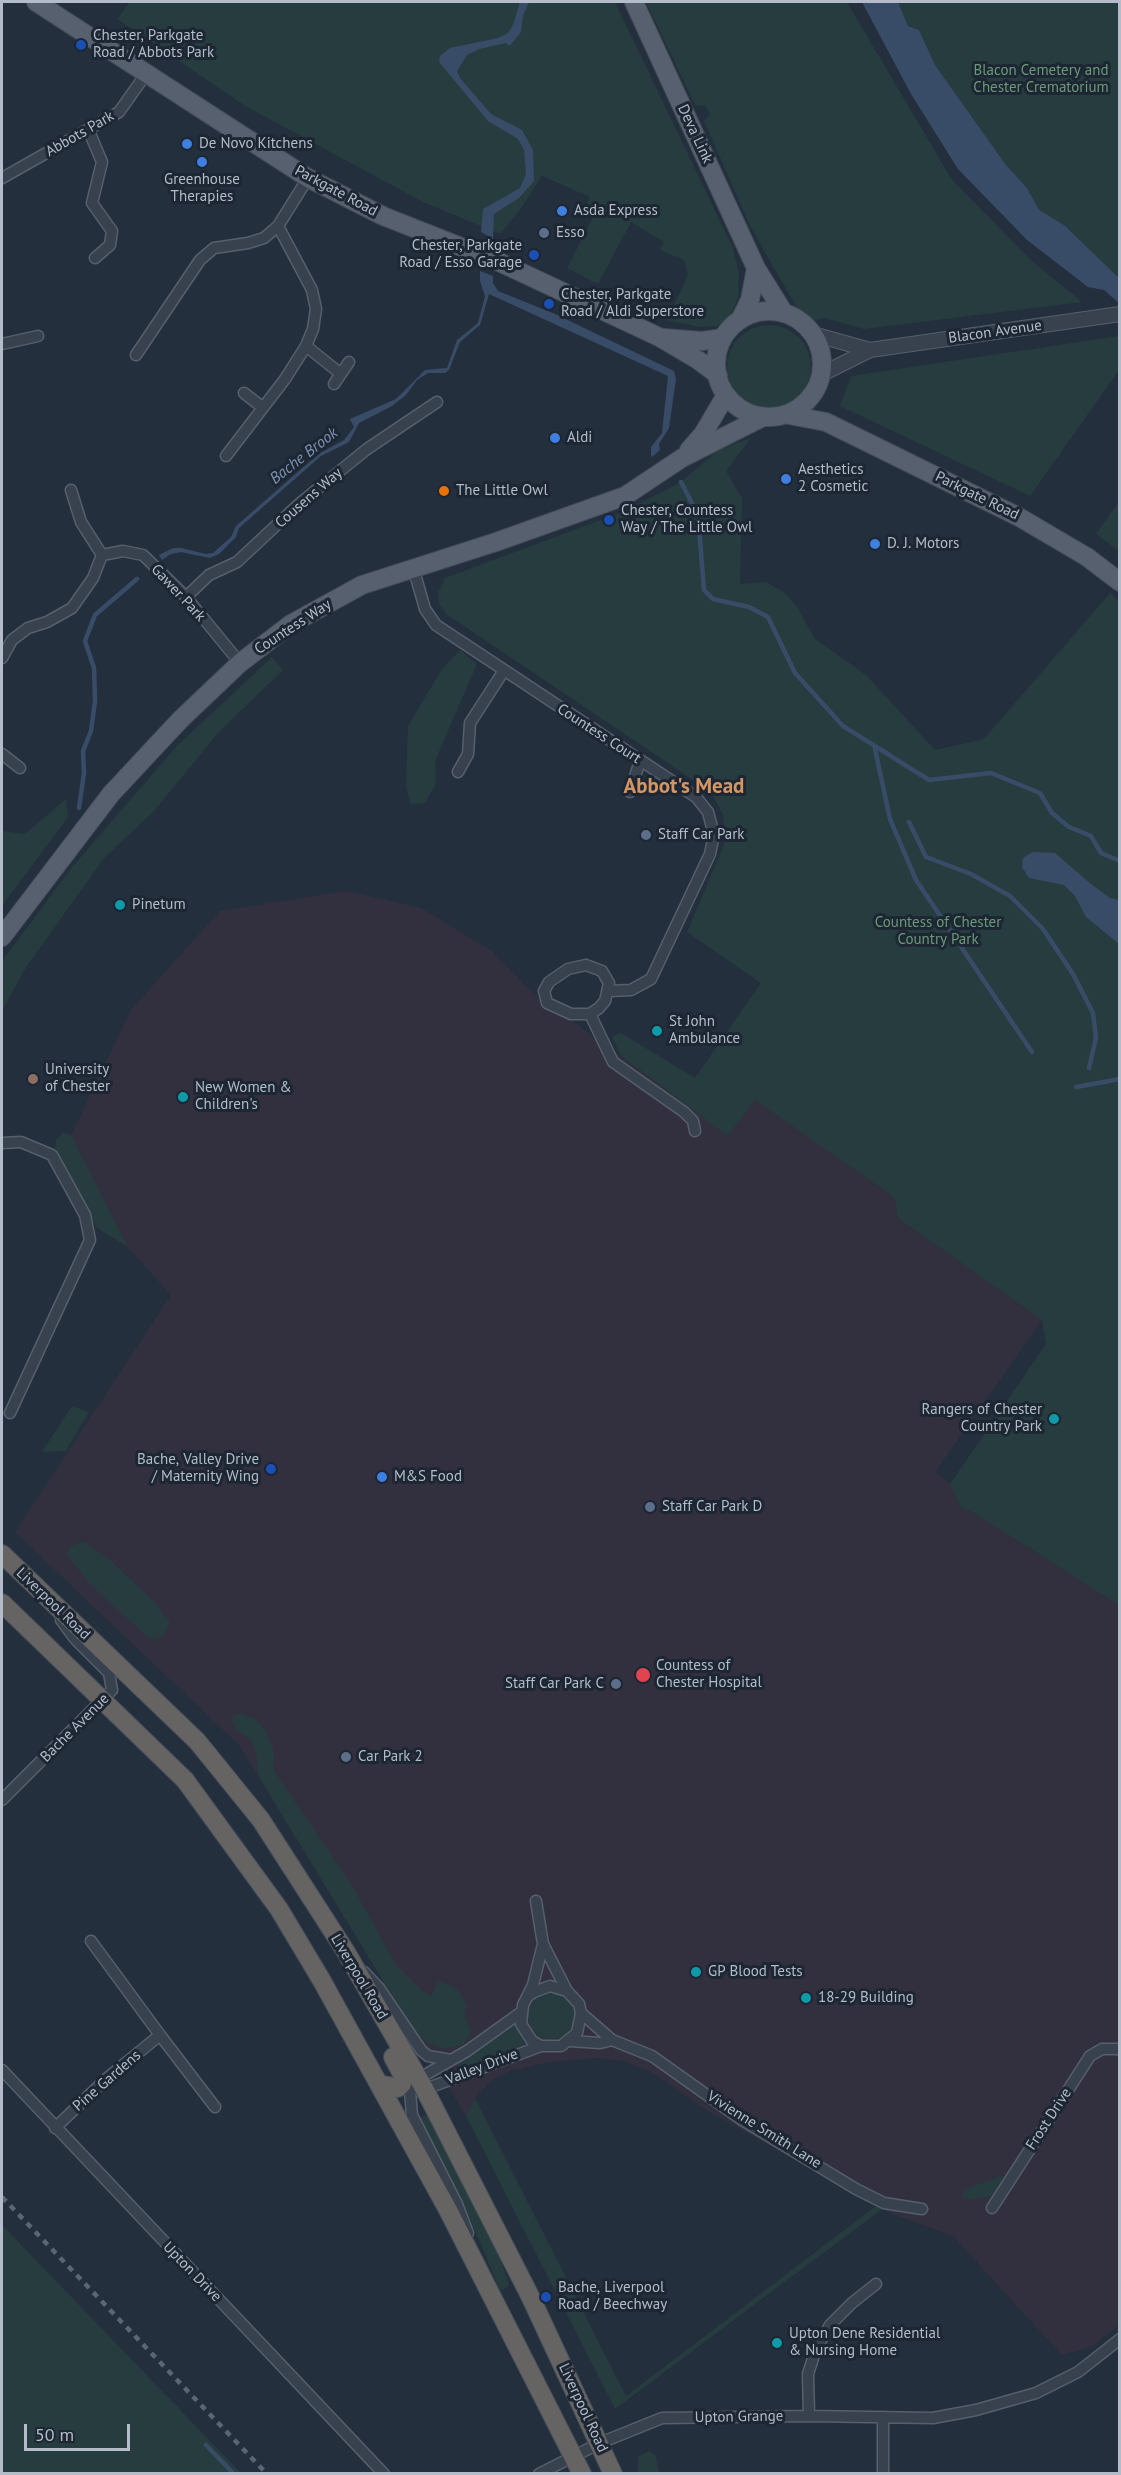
<!DOCTYPE html>
<style>
body{margin:0}
#map{position:relative;width:1121px;height:2475px;overflow:hidden;background:#242f3e;font-family:"PT Sans",sans-serif}
canvas{display:block}
.frame{position:absolute;inset:0;border:3px solid #b4bcc9;pointer-events:none}
.scale{position:absolute;left:24px;top:2424px;width:106px;height:27px;box-sizing:border-box;border:3px solid #b4bcc9;border-top:0;padding-left:8px;font-size:18px;line-height:21px;white-space:nowrap;color:#b4bcc9;-webkit-text-stroke:4px #1d2633;paint-order:stroke}
</style>
<div id="map">
<canvas width="1121" height="2475"></canvas>
<div class="frame"></div>
<div class="scale">50 m</div>
</div>
<script>
const c = document.querySelector('canvas').getContext('2d');
c.lineJoin = 'round';
function fill(path, color) {
  c.fillStyle = color;
  c.fill(path, 'evenodd');
}
function toPath(rows) {
  const path = new Path2D();
  for (const r of rows) {
    if (r.length === 3) {
      path.moveTo(r[0] + r[2], r[1]);
      path.arc(r[0], r[1], r[2], 0, 2 * Math.PI);
      continue;
    }
    path.moveTo(r[0], r[1]);
    for (let i = 2; i < r.length; i += 2) path.lineTo(r[i], r[i + 1]);
  }
  return path;
}
function stroke(path, color, width, dash) {
  c.strokeStyle = color;
  c.lineWidth = width;
  c.lineCap = dash ? 'butt' : 'round';
  c.setLineDash(dash || []);
  c.stroke(path);
}
function label(font, color, halo, rows, align = 'center') {
  c.font = font + ' "PT Sans",sans-serif';
  c.lineWidth = 6;
  c.setLineDash([]);
  c.textBaseline = 'middle';
  c.strokeStyle = halo;
  c.fillStyle = color;
  for (const [text, x, y, turn = 0] of rows) {
    c.save();
    c.translate(x, y);
    c.rotate((+turn || 0) * Math.PI / 180);
    c.textAlign = isNaN(turn) ? turn : align;
    if (halo) c.strokeText(text, 0, 0);
    c.fillText(text, 0, 0);
    c.restore();
  }
}
const medical = toPath([
 [346,891,421,908,492,951,530,990,728,1135,755,1099,894,1197,898,1218,1042,1320,935,1472,950,1484,961,1508,974,1513,1119,1605,1119,2325,1091,2347,1062,2355,953,2236,890,2213,701,2107,654,2073,624,2061,599,2058,550,2062,512,2070,492,2080,475,2098,466,2116,239,1745,15,1532,171,1295,128,1247,71,1135,131,1010,220,911]
]);
const green = toPath([
 [130,2,615,2,733,248,739,274,738,297,730,317,717,326,699,327,667,320,688,275,684,260,660,250,664,242,631,222,598,284,567,268,596,211,586,206,590,197,542,176,519,211,500,234,423,202,247,107,117,19],
 [646,2,847,2,952,180,1033,262,1082,302,864,329,825,318,815,320,798,310,750,226,704,121,710,114,706,106,695,105],
 [898,2,1119,2,1119,278,1064,225,1039,210,1027,188,1006,165,935,65,919,30,908,26],
 [769,367,42],
 [1119,336,1119,370,1030,496,840,406,851,376],
 [751,438,726,471,742,498,740,584,766,582,785,593,798,608,814,638,866,675,935,750,984,739,1110,593,1119,601,1119,1605,974,1513,961,1508,950,1484,1046,1344,1042,1320,898,1218,894,1197,755,1100,728,1136,621,1056,612,1037,621,1033,695,1078,761,983,687,932,725,842,723,815,711,792,446,614,439,603,438,593,445,578,625,511,681,482,718,450],
 [1119,502,1119,551,1096,534],
 [460,650,477,664,435,761,436,783,425,803,410,804,406,786,408,726,442,669],
 [272,657,283,670,218,733,154,811,104,858,25,969,2,1011,2,961,73,866,176,747],
 [66,799,68,817,2,906,2,831,25,834],
 [63,1133,71,1135,128,1247,97,1228,55,1147,56,1140],
 [72,1406,89,1412,66,1451,42,1452],
 [84,1542,112,1562,153,1601,170,1622,162,1637,150,1639,91,1585,67,1555,70,1546],
 [241,1713,255,1719,267,1733,274,1752,273,1769,353,1887,396,1965,423,1992,432,1995,438,1981,457,1988,467,2006,464,2014,471,2032,464,2044,445,2049,431,2044,416,2035,258,1775,257,1757,252,1741,236,1729,231,1717],
 [551,2016,23],
 [515,2025,526,2044,460,2069,457,2065],
 [475,2098,626,2396,876,2206,882,2209,615,2409,466,2116],
 [425,2115,429,2118,493,2239,509,2284,505,2289,500,2290,460,2195,422,2122,421,2117],
 [1001,2176,1013,2179,1016,2184,1008,2191,990,2196,970,2199,961,2197,965,2189],
 [2,2225,241,2473,2,2473],
 [649,2451,656,2456,659,2473,638,2473,638,2457]
]);
const water = toPath([
 [520,2,529,2,523,16,521,32,512,43,509,46,506,43,479,49,467,55,457,71,460,78,491,114,522,130,533,150,534,181,519,198,494,214,493,239,481,232,483,209,520,188,526,174,524,150,518,139,488,121,439,62,440,56,450,48,498,38,508,33,513,25],
 [862,2,898,2,908,26,919,30,935,65,1006,165,1027,188,1039,210,1064,225,1119,278,1119,303,1104,290,1088,287,1027,240,958,169,911,94],
 [480,271,493,276,493,283,498,291,555,314,674,371,676,379,669,428,659,444,660,450,652,457,651,455,651,447,662,433,668,376,489,294,480,325,460,342,449,370,445,373,428,373,417,380,406,395,392,406,359,423,349,442,321,456,239,528,236,537,219,554,210,558,181,552,171,554,162,560,159,555,173,548,181,548,206,554,213,553,231,537,236,526,307,464,322,452,344,440,354,427,350,419,396,399,425,370,447,368,457,340,478,323,485,296,480,281],
 [1033,852,1055,853,1091,884,1110,898,1119,900,1119,944,1086,917,1075,896,1064,885,1029,878,1022,867,1023,858]
]);
const stream = toPath([
 [681,482,698,515,704,590,713,599,749,607,768,617,795,673,843,726,929,780,991,773,1040,793,1052,813,1069,827,1091,836,1101,853,1120,861],
 [875,749,890,819,916,880,1032,1052],
 [79,808,84,773,83,751,91,731,95,701,94,668,85,641,95,615,137,579],
 [909,822,926,857,971,874,1010,896,1043,929,1073,974,1093,1013,1096,1038,1089,1068],
 [1076,1087,1120,1079],
 [206,2445,234,2474]
]);
const minor = toPath([
 [88,129,102,162,92,203,112,231,110,245,95,258],
 [2,178,119,112,146,74],
 [2,344,38,336],
 [306,346,341,374],
 [136,355,200,260,214,248,248,243,264,238,278,226,308,178],
 [334,384,349,362],
 [244,393,262,407],
 [226,456,285,379,306,346,313,329,316,309,312,290,278,226],
 [71,490,81,522,102,555],
 [413,567,425,609,436,625,696,797,708,812,714,835,710,854,651,979,631,990,609,991],
 [186,597,209,575,237,562,299,504,367,449,437,402],
 [2,658,12,640,28,628,47,622,72,608,93,578,102,555,123,551,143,555,186,597,240,663],
 [2,754,20,768],
 [458,772,468,754,470,723,503,672],
 [630,792,640,761],
 [586,965,602,971,609,983,605,1001,599,1008,590,1014,571,1014,547,1003,544,991,549,982,568,969,586,965],
 [590,1014,613,1062,684,1112,693,1121,695,1131],
 [2,1143,21,1142,52,1155,85,1215,90,1240,10,1413],
 [2,1800,112,1690,109,1673,75,1639,61,1620],
 [543,1944,567,1991],
 [364,1972,379,1988,421,2050,428,2056,451,2060],
 [527,1997,534,1992,550,1986,567,1991,579,2004,581,2013,577,2033,561,2046,541,2046,532,2041,521,2024,523,2005,533,1985,543,1944,536,1901],
 [160,2035,215,2107],
 [612,2040,652,2056,742,2120,856,2189,884,2203,922,2209],
 [570,2041,600,2043,612,2040,581,2013],
 [2,2070,384,2474],
 [420,2091,541,2046],
 [55,2128,106,2079,160,2035,91,1941],
 [992,2208,1090,2056,1102,2049,1120,2049],
 [468,2233,457,2204,412,2115,410,2091,418,2079,467,2051,520,2013],
 [809,2416,808,2374,816,2349,830,2325,852,2303,876,2284],
 [539,2474,600,2443,662,2418,809,2416,933,2418,976,2410,1036,2393,1078,2372,1120,2339],
 [883,2474,883,2417]
]);
const tertiary = toPath([
 [813,334,870,350],
 [822,374,870,350,1120,314]
]);
const primary = toPath([
 [36,2,308,178,383,216,497,261,659,337,698,360,718,375],
 [634,2,756,268,784,313],
 [769,364,53],
 [740,320,750,300,756,268],
 [664,338,702,341,723,338],
 [789,415,826,422,1019,517,1087,557,1120,582],
 [689,450,703,434,726,395],
 [2,937,111,794,180,720,240,663,291,624,362,585,496,542,625,496,682,458,763,417]
]);
const trunk = toPath([
 [2,1554,197,1741,261,1820,346,1952,425,2090,531,2298,613,2474],
 [2,1603,185,1780,279,1909,322,1981,448,2210,582,2474],
 [379,2084,398,2088,402,2084,403,2076,393,2057]
]);
const rail = toPath([
 [2,2197,267,2474]
]);
const markers = [
 [81,45,6,"#1a4fb4"],
 [187,144,6,"#3f7fe0"],
 [202,162,6,"#3f7fe0"],
 [562,211,6,"#3f7fe0"],
 [544,233,6,"#5c6f8a"],
 [534,255,6,"#1a4fb4"],
 [549,304,6,"#1a4fb4"],
 [555,438,6,"#3f7fe0"],
 [786,479,6,"#3f7fe0"],
 [444,491,6,"#e8710a"],
 [609,520,6,"#1a4fb4"],
 [875,544,6,"#3f7fe0"],
 [646,835,6,"#5c6f8a"],
 [120,905,6,"#0f9aa8"],
 [657,1031,6,"#0f9aa8"],
 [33,1079,6,"#8d6e63"],
 [183,1097,6,"#0f9aa8"],
 [1054,1419,6,"#0f9aa8"],
 [271,1469,6,"#1a4fb4"],
 [382,1477,6,"#3f7fe0"],
 [650,1507,6,"#5c6f8a"],
 [643,1675,8,"#e0444e"],
 [616,1684,6,"#5c6f8a"],
 [346,1757,6,"#5c6f8a"],
 [696,1972,6,"#0f9aa8"],
 [806,1998,6,"#0f9aa8"],
 [546,2297,6,"#1a4fb4"],
 [777,2343,6,"#0f9aa8"]
];
const poiNames = [
 ["Chester, Parkgate",93,36],
 ["Road / Abbots Park",93,53],
 ["De Novo Kitchens",199,144],
 ["Greenhouse",202,180,"center"],
 ["Therapies",202,197,"center"],
 ["Asda Express",574,211],
 ["Esso",556,233],
 ["Chester, Parkgate",522,246,"right"],
 ["Road / Esso Garage",522,263,"right"],
 ["Chester, Parkgate",561,295],
 ["Road / Aldi Superstore",561,312],
 ["Aldi",567,438],
 ["Aesthetics",798,470],
 ["2 Cosmetic",798,487],
 ["The Little Owl",456,491],
 ["Chester, Countess",621,511],
 ["Way / The Little Owl",621,528],
 ["D. J. Motors",887,544],
 ["Staff Car Park",658,835],
 ["Pinetum",132,905],
 ["St John",669,1022],
 ["Ambulance",669,1039],
 ["University",45,1070],
 ["of Chester",45,1087],
 ["New Women &",195,1088],
 ["Children's",195,1105],
 ["Rangers of Chester",1042,1410,"right"],
 ["Country Park",1042,1427,"right"],
 ["Bache, Valley Drive",259,1460,"right"],
 ["/ Maternity Wing",259,1477,"right"],
 ["M&S Food",394,1477],
 ["Staff Car Park D",662,1507],
 ["Countess of",656,1666],
 ["Chester Hospital",656,1683],
 ["Staff Car Park C",604,1684,"right"],
 ["Car Park 2",358,1757],
 ["GP Blood Tests",708,1972],
 ["18-29 Building",818,1998],
 ["Bache, Liverpool",558,2288],
 ["Road / Beechway",558,2305],
 ["Upton Dene Residential",789,2334],
 ["& Nursing Home",789,2351]
];
const parkNames = [
 ["Blacon Cemetery and",1041,71],
 ["Chester Crematorium",1041,88],
 ["Countess of Chester",938,923],
 ["Country Park",938,940]
];
const streetNames = [
 ["Abbots Park",80,134,-30],
 ["Deva Link",695,134,65],
 ["Parkgate Road",336,191,28],
 ["Blacon Avenue",995,332,-8],
 ["Parkgate Road",977,496,26],
 ["Cousens Way",309,498,-41],
 ["Gawer Park",178,593,47],
 ["Countess Way",293,627,-33],
 ["Countess Court",599,734,33],
 ["Liverpool Road",53,1604,44],
 ["Bache Avenue",75,1728,-45],
 ["Liverpool Road",359,1977,59],
 ["Valley Drive",482,2067,-21],
 ["Pine Gardens",107,2081,-41],
 ["Frost Drive",1049,2119,-57],
 ["Vivienne Smith Lane",764,2130,32],
 ["Upton Drive",192,2272,46],
 ["Liverpool Road",583,2408,65],
 ["Upton Grange",739,2417,-1]
];
const waterNames = [
 ["Bache Brook",304,456,-38]
];
const districtNames = [
 ["Abbot's Mead",684,787]
];
fill(medical, '#32303f');
fill(green, '#263c3f');
fill(water, '#394c67');
stroke(stream, '#394c67', 4.5);
stroke(minor, '#565f6c', 13);
stroke(tertiary, '#565f6c', 16);
stroke(primary, '#414a57', 20);
stroke(trunk, '#434c59', 20);
stroke(minor, '#38414e', 10);
stroke(tertiary, '#38414e', 14);
stroke(primary, '#56606e', 18);
stroke(trunk, '#656462', 18);
stroke(rail, '#5a6575', 4.5, [6, 6]);
for (const [x, y, r, color] of markers) {
  const dot = new Path2D();
  dot.arc(x, y, r, 0, 2 * Math.PI);
  c.fillStyle = color;
  c.fill(dot);
  stroke(dot, '#1d2633', 2);
}
label('15px', '#b4bcc9', '#1d2633', poiNames, 'left');
label('15px', '#6b9a76', '#1d2633', parkNames);
label('15px', '#b4bcc9', '#1d2633', streetNames);
label('italic 16px', '#7c92b1', '#1d2633', waterNames);
label('bold 21px', '#d59563', '#1d2633', districtNames);
</script>
